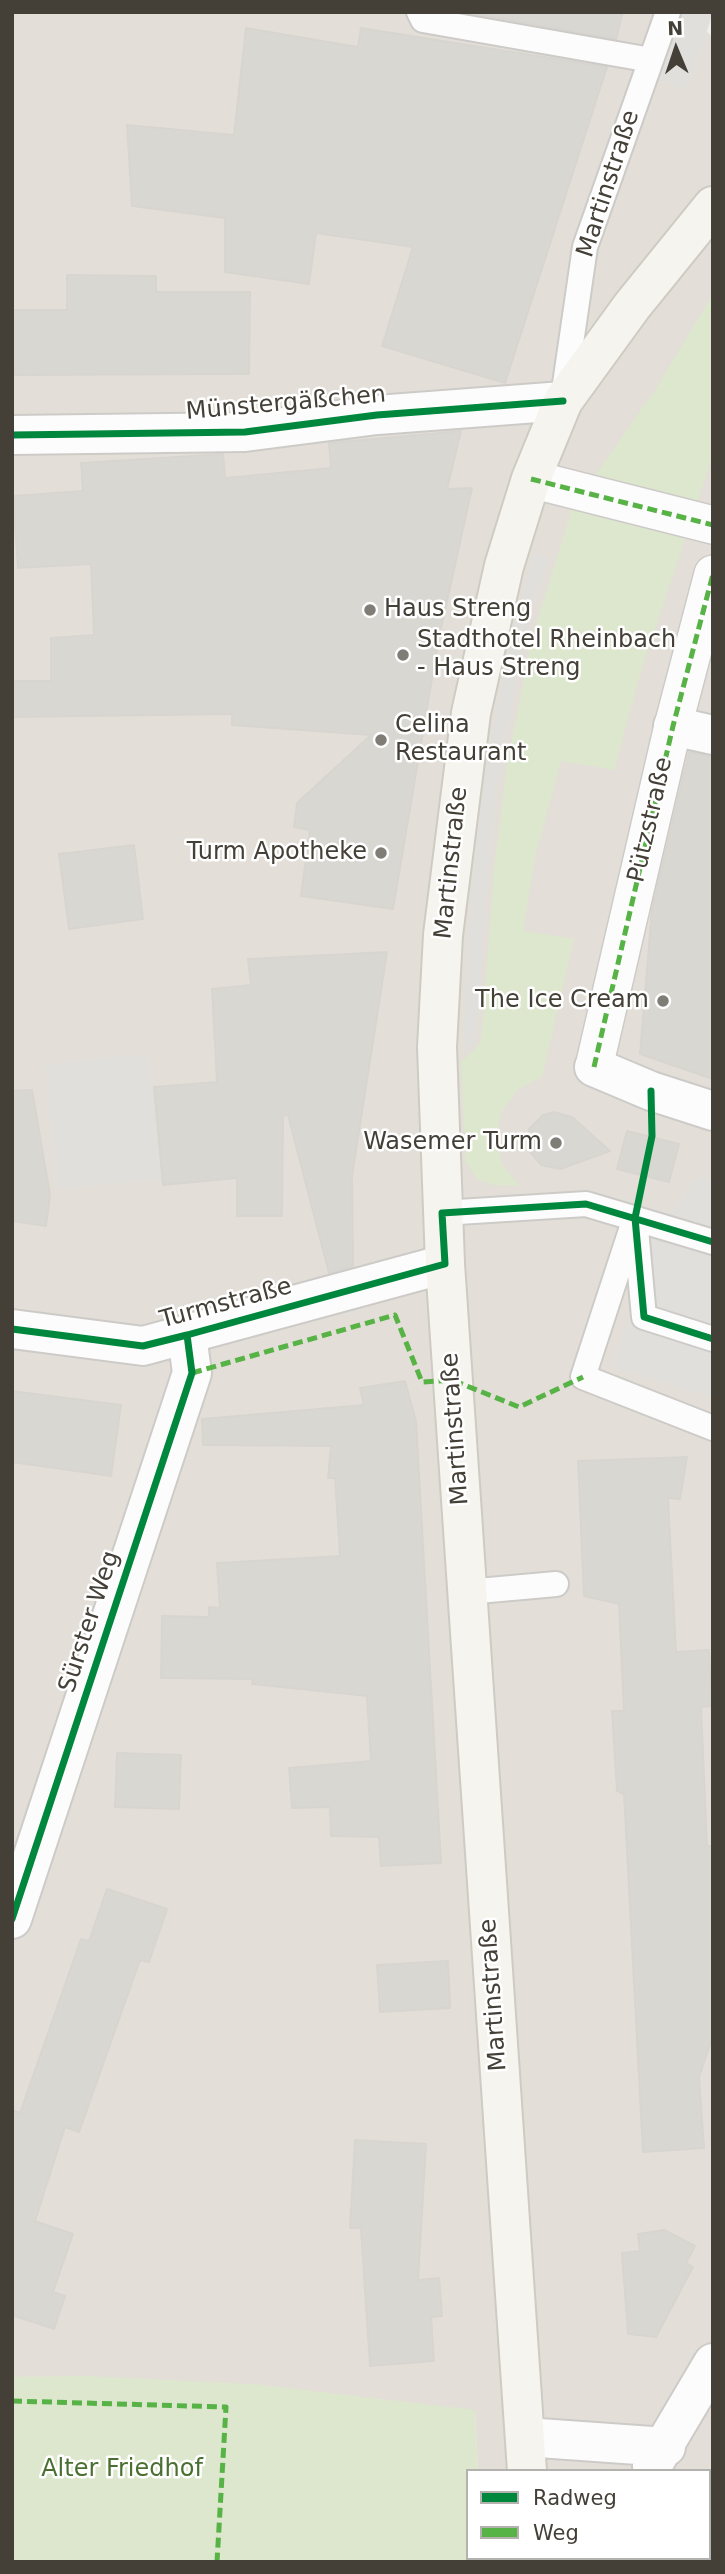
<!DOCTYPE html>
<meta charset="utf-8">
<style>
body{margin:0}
#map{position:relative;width:725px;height:2574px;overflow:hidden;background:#f0eeea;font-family:"DejaVu Sans",sans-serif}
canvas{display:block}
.frame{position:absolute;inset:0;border:14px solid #443f37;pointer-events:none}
.legend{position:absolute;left:466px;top:2469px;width:245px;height:91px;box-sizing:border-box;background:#fff;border:2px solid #b4b2af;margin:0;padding:9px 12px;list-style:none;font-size:21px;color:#443f37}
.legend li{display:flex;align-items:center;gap:14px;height:35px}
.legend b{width:35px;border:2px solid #b4b2af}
.north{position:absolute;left:641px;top:14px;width:70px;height:70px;-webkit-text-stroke:5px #fff;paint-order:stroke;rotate:358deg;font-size:19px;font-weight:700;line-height:28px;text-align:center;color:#443f37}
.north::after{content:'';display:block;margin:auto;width:24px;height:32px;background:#443f37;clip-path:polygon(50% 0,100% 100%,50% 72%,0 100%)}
</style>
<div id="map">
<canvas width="725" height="2574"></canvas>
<div class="frame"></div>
<ul class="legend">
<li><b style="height:9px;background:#00873e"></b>Radweg</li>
<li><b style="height:9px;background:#57b346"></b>Weg</li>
</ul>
<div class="north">N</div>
</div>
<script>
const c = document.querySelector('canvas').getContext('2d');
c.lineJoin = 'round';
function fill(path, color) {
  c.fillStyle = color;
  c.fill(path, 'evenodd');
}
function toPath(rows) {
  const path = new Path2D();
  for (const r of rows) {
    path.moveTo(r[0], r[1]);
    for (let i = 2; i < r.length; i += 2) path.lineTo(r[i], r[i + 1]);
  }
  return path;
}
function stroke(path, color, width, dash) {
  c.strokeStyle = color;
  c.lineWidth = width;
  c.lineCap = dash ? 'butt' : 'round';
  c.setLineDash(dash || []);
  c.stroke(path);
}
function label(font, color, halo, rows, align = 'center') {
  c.font = font + ' "DejaVu Sans",sans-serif';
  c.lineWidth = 5;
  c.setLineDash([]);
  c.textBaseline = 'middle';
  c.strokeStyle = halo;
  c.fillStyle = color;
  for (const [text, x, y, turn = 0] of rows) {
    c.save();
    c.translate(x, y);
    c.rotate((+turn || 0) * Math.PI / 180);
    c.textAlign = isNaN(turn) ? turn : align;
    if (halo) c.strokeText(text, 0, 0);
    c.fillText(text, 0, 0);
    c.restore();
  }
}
const residential = toPath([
 [12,12,682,12,713,37,713,2562,483,2562,483,2558,709,2558,709,2471,478,2471,475,2410,12,2562]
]);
const green = toPath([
 [713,294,713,455,640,674,614,770,561,761,535,857,523,931,574,939,542,1077,518,1089,501,1113,495,1141,504,1167,520,1186,492,1185,476,1178,466,1162,461,1062,481,1043,494,870,507,765,532,638,572,509,657,387],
 [82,2376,253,2384,475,2410,478,2471,468,2471,468,2558,483,2558,483,2562,12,2562,12,2377]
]);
const parking = toPath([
 [677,12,713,12,688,90,655,78],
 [535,553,548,560,525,633,495,800,475,1042,463,1053,469,928,481,798,512,630],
 [148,1054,161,1179,57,1189,45,1064],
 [699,1177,713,1181,713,1398,613,1367,655,1231]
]);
const building = toPath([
 [465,12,623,12,616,39,465,12],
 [246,28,358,47,361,28,607,67,505,383,382,346,413,247,316,233,309,284,225,272,225,218,132,206,127,125,234,135,246,28],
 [67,275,156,276,156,292,250,292,249,374,12,375,12,310,67,310,67,275],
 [461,431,447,489,472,488,439,637,393,909,301,896,310,830,294,827,297,803,371,735,232,725,232,714,12,717,12,681,51,681,51,638,94,635,91,564,18,568,13,496,83,491,81,463,223,454,225,478,331,468,329,443,461,431],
 [689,752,713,756,713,1079,640,1054,652,910,689,752],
 [134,845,143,919,69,929,59,854,134,845],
 [387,952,352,1176,353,1266,329,1273,288,1115,283,1116,282,1216,237,1216,237,1178,163,1185,154,1087,217,1082,212,989,251,985,248,959,387,952],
 [32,1090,50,1195,46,1226,12,1221,12,1091,32,1090],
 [554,1112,572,1117,610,1151,560,1169,541,1165,528,1149,529,1129,543,1115,554,1112],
 [627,1131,679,1144,669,1182,617,1169,627,1131],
 [405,1381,416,1421,441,1863,381,1866,379,1837,331,1836,330,1807,292,1808,289,1768,371,1761,367,1696,252,1684,253,1679,161,1678,162,1616,209,1617,209,1607,220,1608,217,1563,340,1556,335,1478,328,1478,331,1446,203,1445,202,1419,364,1405,360,1388,405,1381],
 [12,1391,121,1405,111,1476,12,1462,12,1391],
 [687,1457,680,1499,668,1498,676,1652,709,1650,712,1706,701,1707,707,1846,713,1846,713,2036,699,2077,704,2148,643,2152,624,1794,617,1791,612,1711,624,1711,619,1604,584,1596,578,1461,687,1457],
 [117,1753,181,1755,179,1809,115,1807,117,1753],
 [107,1889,167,1909,149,1962,140,1960,79,2132,65,2127,35,2221,73,2234,53,2292,65,2296,54,2329,12,2315,12,2110,20,2113,81,1939,89,1941,107,1889],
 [448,1961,450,2008,380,2012,377,1965,448,1961],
 [355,2140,426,2144,418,2280,439,2278,442,2316,431,2317,434,2361,370,2366,361,2228,350,2228,355,2140],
 [664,2230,695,2246,686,2263,693,2267,656,2337,628,2334,622,2253,640,2251,638,2234,664,2230]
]);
const service = toPath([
 [419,12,423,20,651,60],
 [564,391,585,247,668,12],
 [442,1213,586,1204,713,1242],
 [635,1218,583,1377,713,1428],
 [636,1229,644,1317,713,1339],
 [467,1592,556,1584]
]);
const pedestrian = toPath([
 [531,479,713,525],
 [594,1067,673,726,713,574]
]);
const minor = toPath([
 [12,435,245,432,377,415,563,401],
 [673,726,713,735],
 [594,1067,651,1091,713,1111],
 [12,1329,143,1346,445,1264],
 [12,1919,192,1373,187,1335],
 [525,2437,666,2447],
 [652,2466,713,2363],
 [579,2562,582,2558]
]);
const secondary = toPath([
 [527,2471,445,1264,437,1047,443,935,471,713,504,566,531,479,563,401,632,306,713,206],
 [532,2558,532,2562]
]);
const quiet = toPath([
 [531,479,713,525],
 [594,1067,673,726,713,574],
 [192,1373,395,1315,422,1382,452,1380,519,1407,583,1377],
 [12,2401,226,2407,217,2562]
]);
const cycleway = toPath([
 [12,435,245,432,377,415,563,401],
 [651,1091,652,1136,635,1218,644,1317,713,1339],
 [12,1329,143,1346,187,1335,445,1264,442,1213,586,1204,713,1242],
 [12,1919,192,1373,187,1335]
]);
const markers = [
 [370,610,7,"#807c76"],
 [403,655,7,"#807c76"],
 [381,740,7,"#807c76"],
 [381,853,7,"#807c76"],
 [663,1001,7,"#807c76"],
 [556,1143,7,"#807c76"]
];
const streetNames = [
 ["Martinstraße",609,184,-72],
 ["Münstergäßchen",286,404,-5],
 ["Pützstraße",651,820,-77],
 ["Martinstraße",452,863,-84],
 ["Turmstraße",226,1304,-15],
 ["Martinstraße",456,1429,-94],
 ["Sürster Weg",90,1622,-72],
 ["Martinstraße",494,1995,-94]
];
const poiNames = [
 ["Haus Streng",384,610],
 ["Stadthotel Rheinbach",417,641],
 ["- Haus Streng",417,669],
 ["Celina",395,726],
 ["Restaurant",395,754],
 ["Turm Apotheke",367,853,"right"],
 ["The Ice Cream",649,1001,"right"],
 ["Wasemer Turm",542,1143,"right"]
];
const parkNames = [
 ["Alter Friedhof",122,2470]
];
fill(residential, '#e3dfd8');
fill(green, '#dde7cd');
fill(parking, '#e1dfdb');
fill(building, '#d9d7d2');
stroke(building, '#d8d5d0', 2);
stroke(service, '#cdcbc8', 28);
stroke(pedestrian, '#cdcbc8', 40);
stroke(minor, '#cdcbc8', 42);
stroke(secondary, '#cecbc2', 42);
stroke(service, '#fdfcfc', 24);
stroke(pedestrian, '#fdfcfc', 37);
stroke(minor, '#fdfcfc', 38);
stroke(secondary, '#f6f4ef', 38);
stroke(quiet, '#57b346', 5, [10, 5]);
stroke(cycleway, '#00873e', 7);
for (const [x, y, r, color] of markers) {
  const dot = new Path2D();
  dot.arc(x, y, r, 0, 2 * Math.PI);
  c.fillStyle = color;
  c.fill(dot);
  stroke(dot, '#fff', 2.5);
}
label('24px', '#443f37', '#fff', streetNames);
label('24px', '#443f37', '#fff', poiNames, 'left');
label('24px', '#497030', '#fff', parkNames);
</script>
